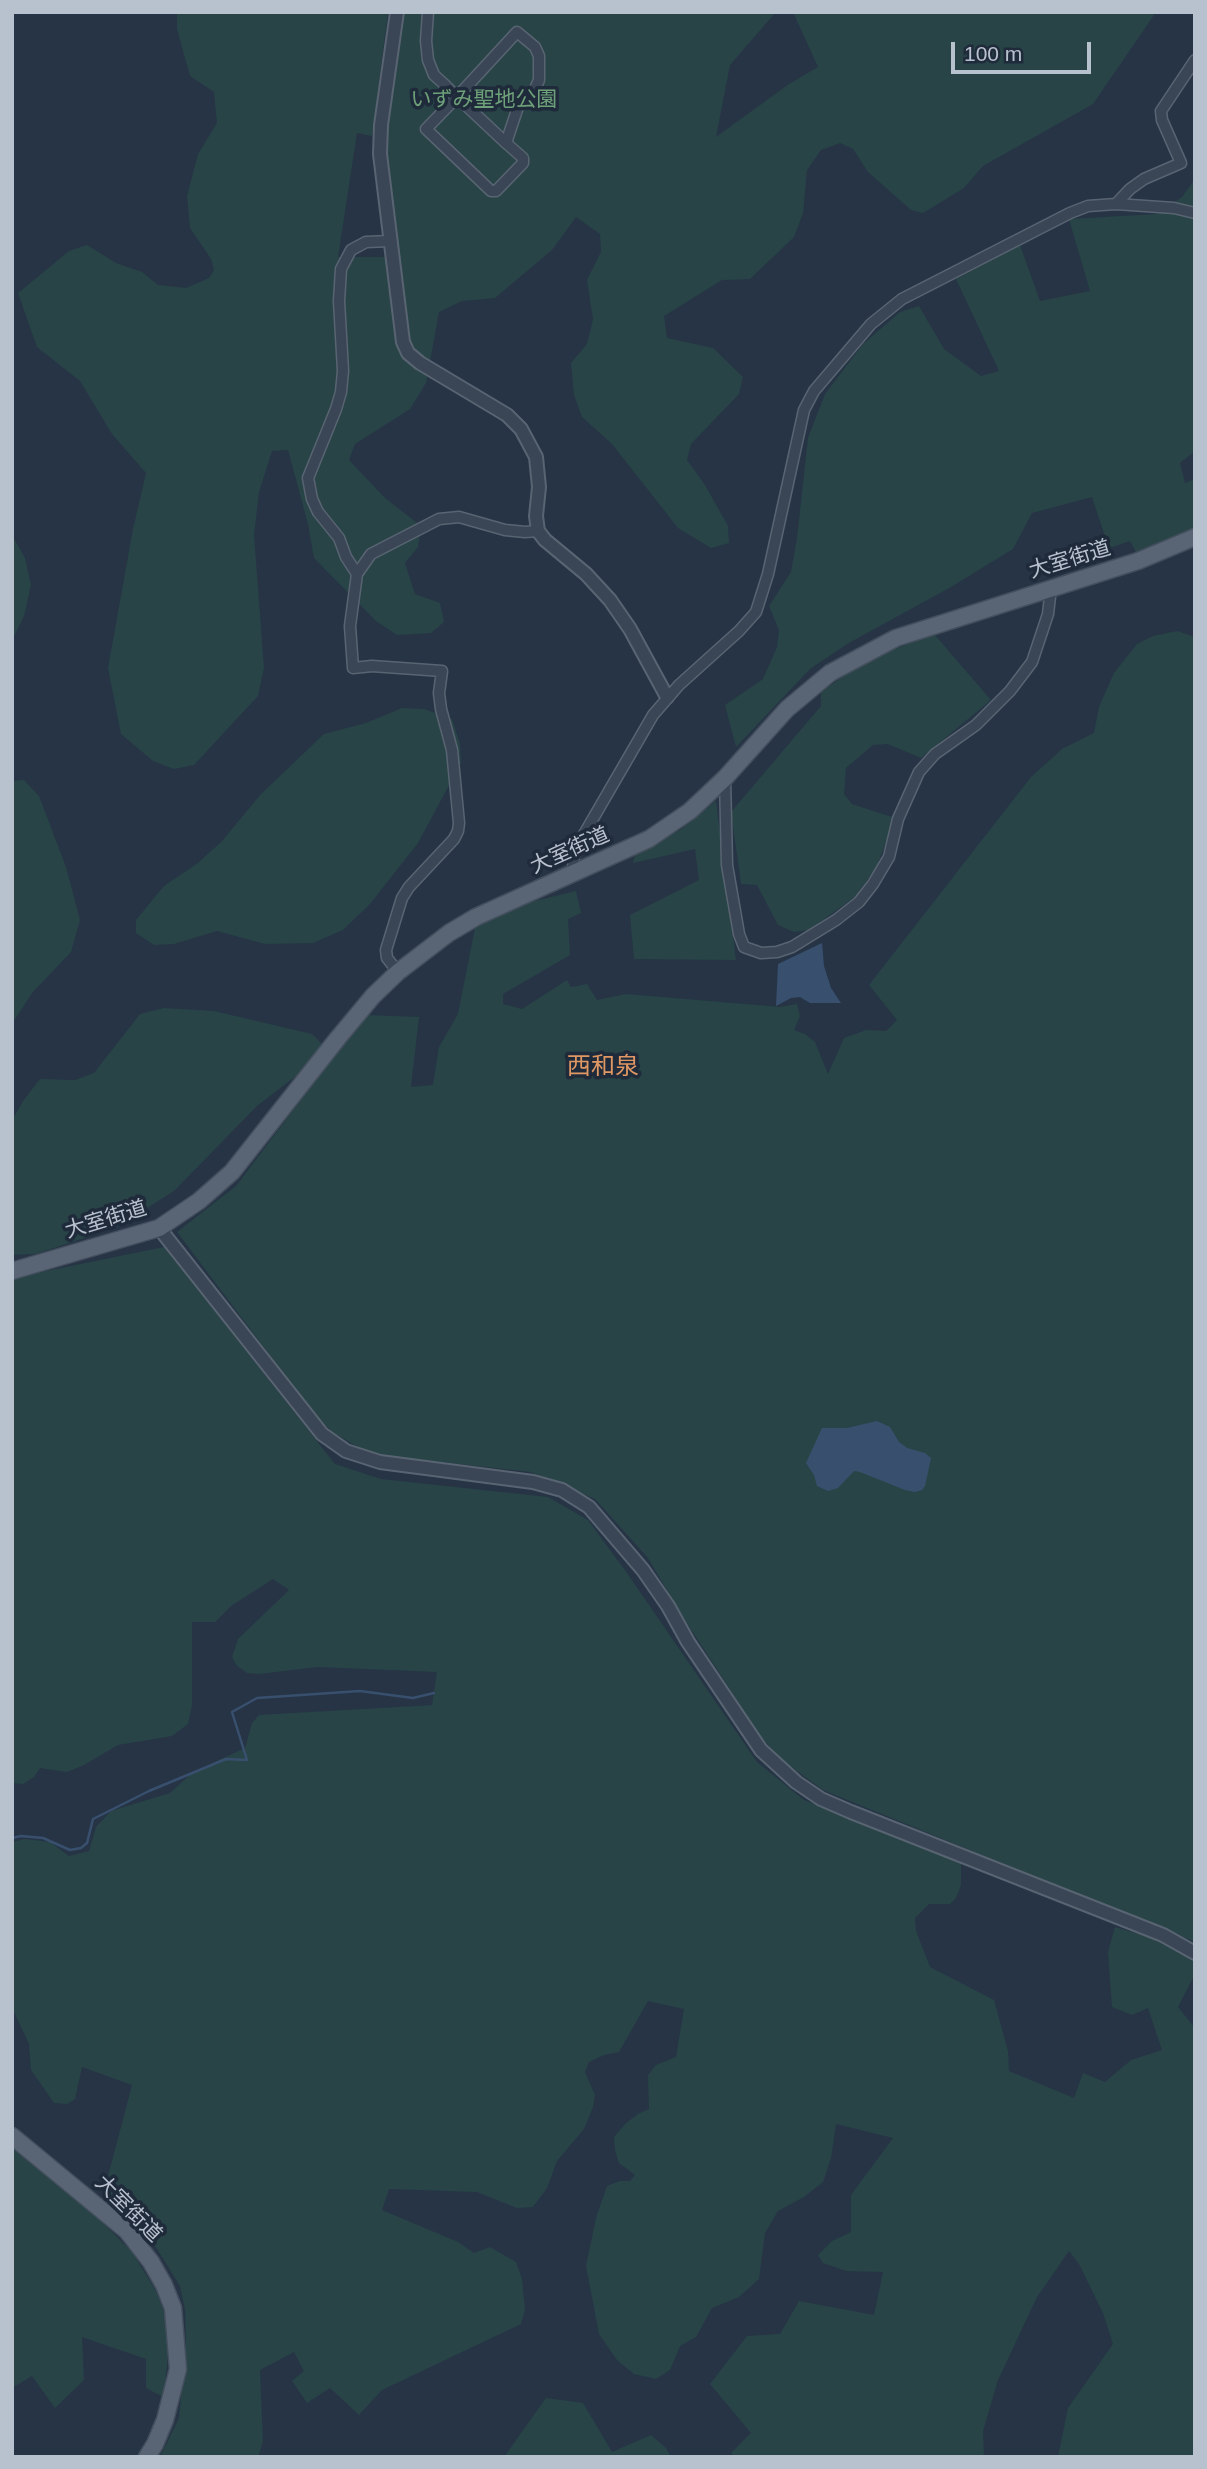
<!DOCTYPE html>
<meta charset="utf-8">
<style>
body{margin:0}
#map{position:relative;width:1207px;height:2469px;overflow:hidden;background:#263446;font-family:Arial,sans-serif}
canvas{display:block}
.frame{position:absolute;inset:0;border:14px solid #b8c1ce;pointer-events:none}
.scale{position:absolute;left:951px;top:42px;width:140px;height:32px;box-sizing:border-box;border:4px solid #b8c1ce;border-top:0;padding-left:9px;font-size:21px;line-height:24px;white-space:nowrap;color:#b8c1ce;-webkit-text-stroke:5px #1f2b3b;paint-order:stroke}
</style>
<div id="map">
<canvas width="1207" height="2469"></canvas>
<div class="frame"></div>
<div class="scale">100 m</div>
</div>
<script>
const c = document.querySelector('canvas').getContext('2d');
c.lineJoin = 'round';
function fill(path, color) {
  c.fillStyle = color;
  c.fill(path, 'evenodd');
}
function toPath(rows) {
  const path = new Path2D();
  for (const r of rows) {
    path.moveTo(r[0], r[1]);
    for (let i = 2; i < r.length; i += 2) path.lineTo(r[i], r[i + 1]);
  }
  return path;
}
function stroke(path, color, width, dash) {
  c.strokeStyle = color;
  c.lineWidth = width;
  c.lineCap = dash ? 'butt' : 'round';
  c.setLineDash(dash || []);
  c.stroke(path);
}
function label(font, color, halo, rows, align = 'center') {
  c.font = font + ' Arial,"Noto Sans JP",sans-serif';
  c.lineWidth = 7;
  c.setLineDash([]);
  c.textBaseline = 'middle';
  c.strokeStyle = halo;
  c.fillStyle = color;
  for (const [text, x, y, turn = 0] of rows) {
    c.save();
    c.translate(x, y);
    c.rotate((+turn || 0) * Math.PI / 180);
    c.textAlign = isNaN(turn) ? turn : align;
    if (halo) c.strokeText(text, 0, 0);
    c.fillText(text, 0, 0);
    c.restore();
  }
}
const green = toPath([
 [177,12,388,12,372,136,357,133,338,257,397,257,385,147,405,12,776,12,730,65,716,137,789,84,818,67,793,12,1156,12,1093,104,983,166,964,188,923,213,911,210,868,172,853,149,840,143,821,150,807,170,803,213,794,237,750,279,722,280,664,316,667,338,713,348,743,377,739,394,691,444,687,460,705,485,728,526,729,543,711,548,678,528,612,444,582,417,574,395,571,363,587,344,593,319,587,280,601,252,600,234,576,217,552,250,495,298,462,301,439,312,426,383,410,409,355,444,349,460,385,498,421,526,418,547,405,563,415,594,440,603,444,622,431,633,397,635,376,621,314,558,308,524,288,450,272,451,259,492,254,535,264,668,258,696,194,765,174,769,153,761,121,734,108,668,133,529,146,473,112,434,80,381,37,347,18,293,69,251,87,245,116,263,142,272,158,285,186,288,209,278,214,270,211,259,190,228,187,196,198,154,217,123,214,92,190,76,177,29],
 [1195,179,1195,451,1180,463,1185,483,1195,479,1195,528,1136,552,1130,541,1109,548,1092,497,1032,513,1013,549,951,587,847,644,810,669,736,747,725,705,763,679,777,647,779,630,769,606,791,572,797,538,808,438,825,394,863,344,900,312,919,306,944,349,981,376,999,371,956,279,1020,245,1040,301,1090,291,1069,219,1157,214,1182,197],
 [12,535,25,558,31,585,24,616,12,641],
 [1177,631,1195,637,1195,1942,823,1790,779,1758,759,1734,681,1614,648,1558,595,1499,531,1472,387,1456,360,1448,332,1432,306,1403,177,1232,236,1186,365,1015,419,1017,411,1087,433,1085,439,1047,458,1014,475,928,485,920,522,904,576,891,581,913,568,919,570,955,503,994,503,1004,522,1009,567,980,571,987,587,984,597,1000,626,994,780,1007,797,1004,800,1016,794,1030,805,1034,815,1042,828,1074,844,1038,866,1030,886,1031,897,1020,869,985,1031,777,1062,749,1094,733,1099,707,1114,673,1137,644,1153,636],
 [934,634,991,700,921,758,888,744,873,745,846,768,844,794,852,804,895,818,877,866,856,896,809,930,794,932,778,925,757,885,741,884,731,812,821,706,821,692,865,661],
 [402,708,424,709,452,719,460,744,461,763,418,843,370,904,343,930,313,943,265,944,217,931,174,944,154,945,136,933,136,920,164,886,198,863,222,841,261,794,324,734,366,723],
 [24,780,39,796,66,867,80,920,71,952,32,993,12,1024,12,781],
 [716,801,736,960,634,959,630,915,699,880,695,849,633,863,635,854,680,830],
 [164,1008,214,1011,312,1034,329,1051,258,1105,174,1191,117,1227,36,1254,12,1255,12,1120,23,1101,40,1079,75,1080,94,1073,140,1014],
 [164,1247,335,1464,381,1479,548,1497,588,1520,627,1573,757,1762,804,1800,961,1863,961,1885,956,1898,950,1904,929,1904,915,1918,916,1931,930,1967,994,2000,1008,2051,1009,2071,1074,2098,1083,2073,1105,2082,1131,2060,1162,2050,1148,2008,1132,2015,1112,2007,1108,1952,1115,1927,1160,1940,1195,1961,1195,1974,1178,2007,1195,2028,1195,2457,1058,2457,1068,2408,1113,2344,1103,2313,1079,2264,1069,2251,1037,2297,998,2380,983,2431,984,2457,734,2457,731,2453,751,2433,710,2384,747,2336,780,2334,799,2301,874,2315,883,2272,846,2271,823,2263,818,2255,832,2241,851,2232,851,2195,893,2138,836,2124,831,2158,823,2182,804,2197,778,2211,765,2233,759,2279,739,2297,712,2308,696,2337,680,2346,670,2370,656,2379,634,2374,617,2360,599,2334,586,2266,596,2218,607,2186,620,2181,630,2181,635,2175,619,2163,615,2150,614,2137,626,2123,638,2114,649,2109,648,2075,656,2065,676,2057,684,2009,648,2001,619,2052,604,2055,589,2062,585,2072,595,2095,593,2107,584,2129,557,2161,547,2188,533,2207,517,2208,477,2192,389,2189,382,2210,458,2242,474,2253,490,2247,516,2262,522,2279,525,2310,521,2324,382,2390,359,2415,330,2388,307,2403,292,2381,304,2371,294,2352,260,2370,263,2442,258,2457,160,2457,179,2418,186,2341,185,2310,180,2286,154,2244,136,2225,102,2199,132,2085,82,2067,75,2099,67,2104,54,2103,31,2070,29,2044,12,2008,12,1842,25,1839,50,1842,69,1856,89,1851,96,1827,111,1811,170,1793,193,1772,245,1748,252,1723,259,1715,432,1705,437,1672,318,1667,259,1674,247,1673,237,1666,232,1657,238,1639,289,1590,273,1579,231,1606,215,1622,192,1622,192,1705,188,1724,172,1736,118,1745,84,1765,67,1772,40,1768,34,1777,23,1784,12,1783,12,1278],
 [12,2143,42,2172,86,2206,132,2252,156,2291,168,2321,167,2366,163,2397,146,2388,146,2359,82,2337,84,2380,55,2408,32,2376,12,2388],
 [546,2398,583,2403,612,2452,651,2435,666,2448,671,2457,504,2457]
]);
const water = toPath([
 [822,943,824,966,831,988,841,1003,810,1003,800,997,791,998,776,1006,778,964],
 [877,1421,890,1427,899,1442,907,1448,925,1453,931,1458,925,1486,922,1490,915,1492,905,1490,860,1472,854,1471,838,1488,828,1491,817,1486,814,1475,806,1463,822,1428,847,1428]
]);
const stream = toPath([
 [12,1838,21,1836,43,1838,70,1850,81,1848,87,1843,93,1819,149,1791,226,1759,247,1760,232,1712,257,1698,360,1691,413,1698,434,1693]
]);
const minor = toPath([
 [428,12,426,41,428,60,434,75,444,84,457,97,506,143,523,158,523,163,496,191,491,191,426,129,457,97,517,32,535,47,539,56,539,80,535,89,518,107,506,143],
 [1116,204,1130,189,1144,179,1181,163,1162,120,1161,111,1195,60],
 [357,574,346,557,339,538,318,512,312,499,308,478,336,409,341,392,343,371,339,301,341,269,351,250,366,242,390,241],
 [725,778,727,865,739,934,744,947,761,953,777,952,792,947,836,920,859,902,873,884,889,857,898,819,919,772,935,754,976,725,1010,691,1032,662,1048,614,1051,588],
 [574,873,573,861,576,848,653,715,679,685,739,631,756,612,768,574,804,410,814,391,871,324,902,299,1070,213,1088,206,1116,204,1174,208,1195,213],
 [398,972,387,958,386,950,402,898,409,887,454,839,458,831,459,823,452,750,441,709,439,693,442,671,372,666,353,668,350,626,357,574,371,554,439,519,459,517,505,530,525,532,538,531]
]);
const tertiary = toPath([
 [397,12,381,125,380,154,403,342,408,353,420,363,507,415,521,429,536,457,539,487,536,516,538,531,545,540,586,574,610,600,630,629,667,697],
 [159,1228,322,1434,346,1451,380,1462,533,1482,562,1490,589,1507,643,1570,668,1606,688,1642,761,1750,796,1782,821,1799,851,1812,1163,1935,1195,1953]
]);
const primary = toPath([
 [12,1271,159,1228,199,1201,232,1172,338,1038,373,996,398,972,449,933,476,917,649,839,690,811,725,778,787,709,830,673,896,638,1138,561,1195,537],
 [12,2136,127,2231,151,2262,164,2285,173,2308,178,2369,165,2420,155,2444,147,2457]
]);
const parkNames = [
 ["いずみ聖地公園",484,100]
];
const streetNames = [
 ["大室街道",1070,560,-17],
 ["大室街道",570,851,-24],
 ["大室街道",106,1220,-17],
 ["大室街道",128,2209,45]
];
const quarterNames = [
 ["西和泉",603,1067]
];
fill(green, '#284447');
fill(water, '#38506e');
stroke(stream, '#38506e', 2.5);
stroke(minor, '#596472', 13);
stroke(tertiary, '#596472', 16);
stroke(primary, '#444f5e', 19);
stroke(minor, '#3a4655', 10);
stroke(tertiary, '#3a4655', 12);
stroke(primary, '#596575', 16);
label('21px', '#6ea179', '#1f2b3b', parkNames);
label('21px', '#b8c1ce', '#1f2b3b', streetNames);
label('24px', '#df9763', '#1f2b3b', quarterNames);
</script>
